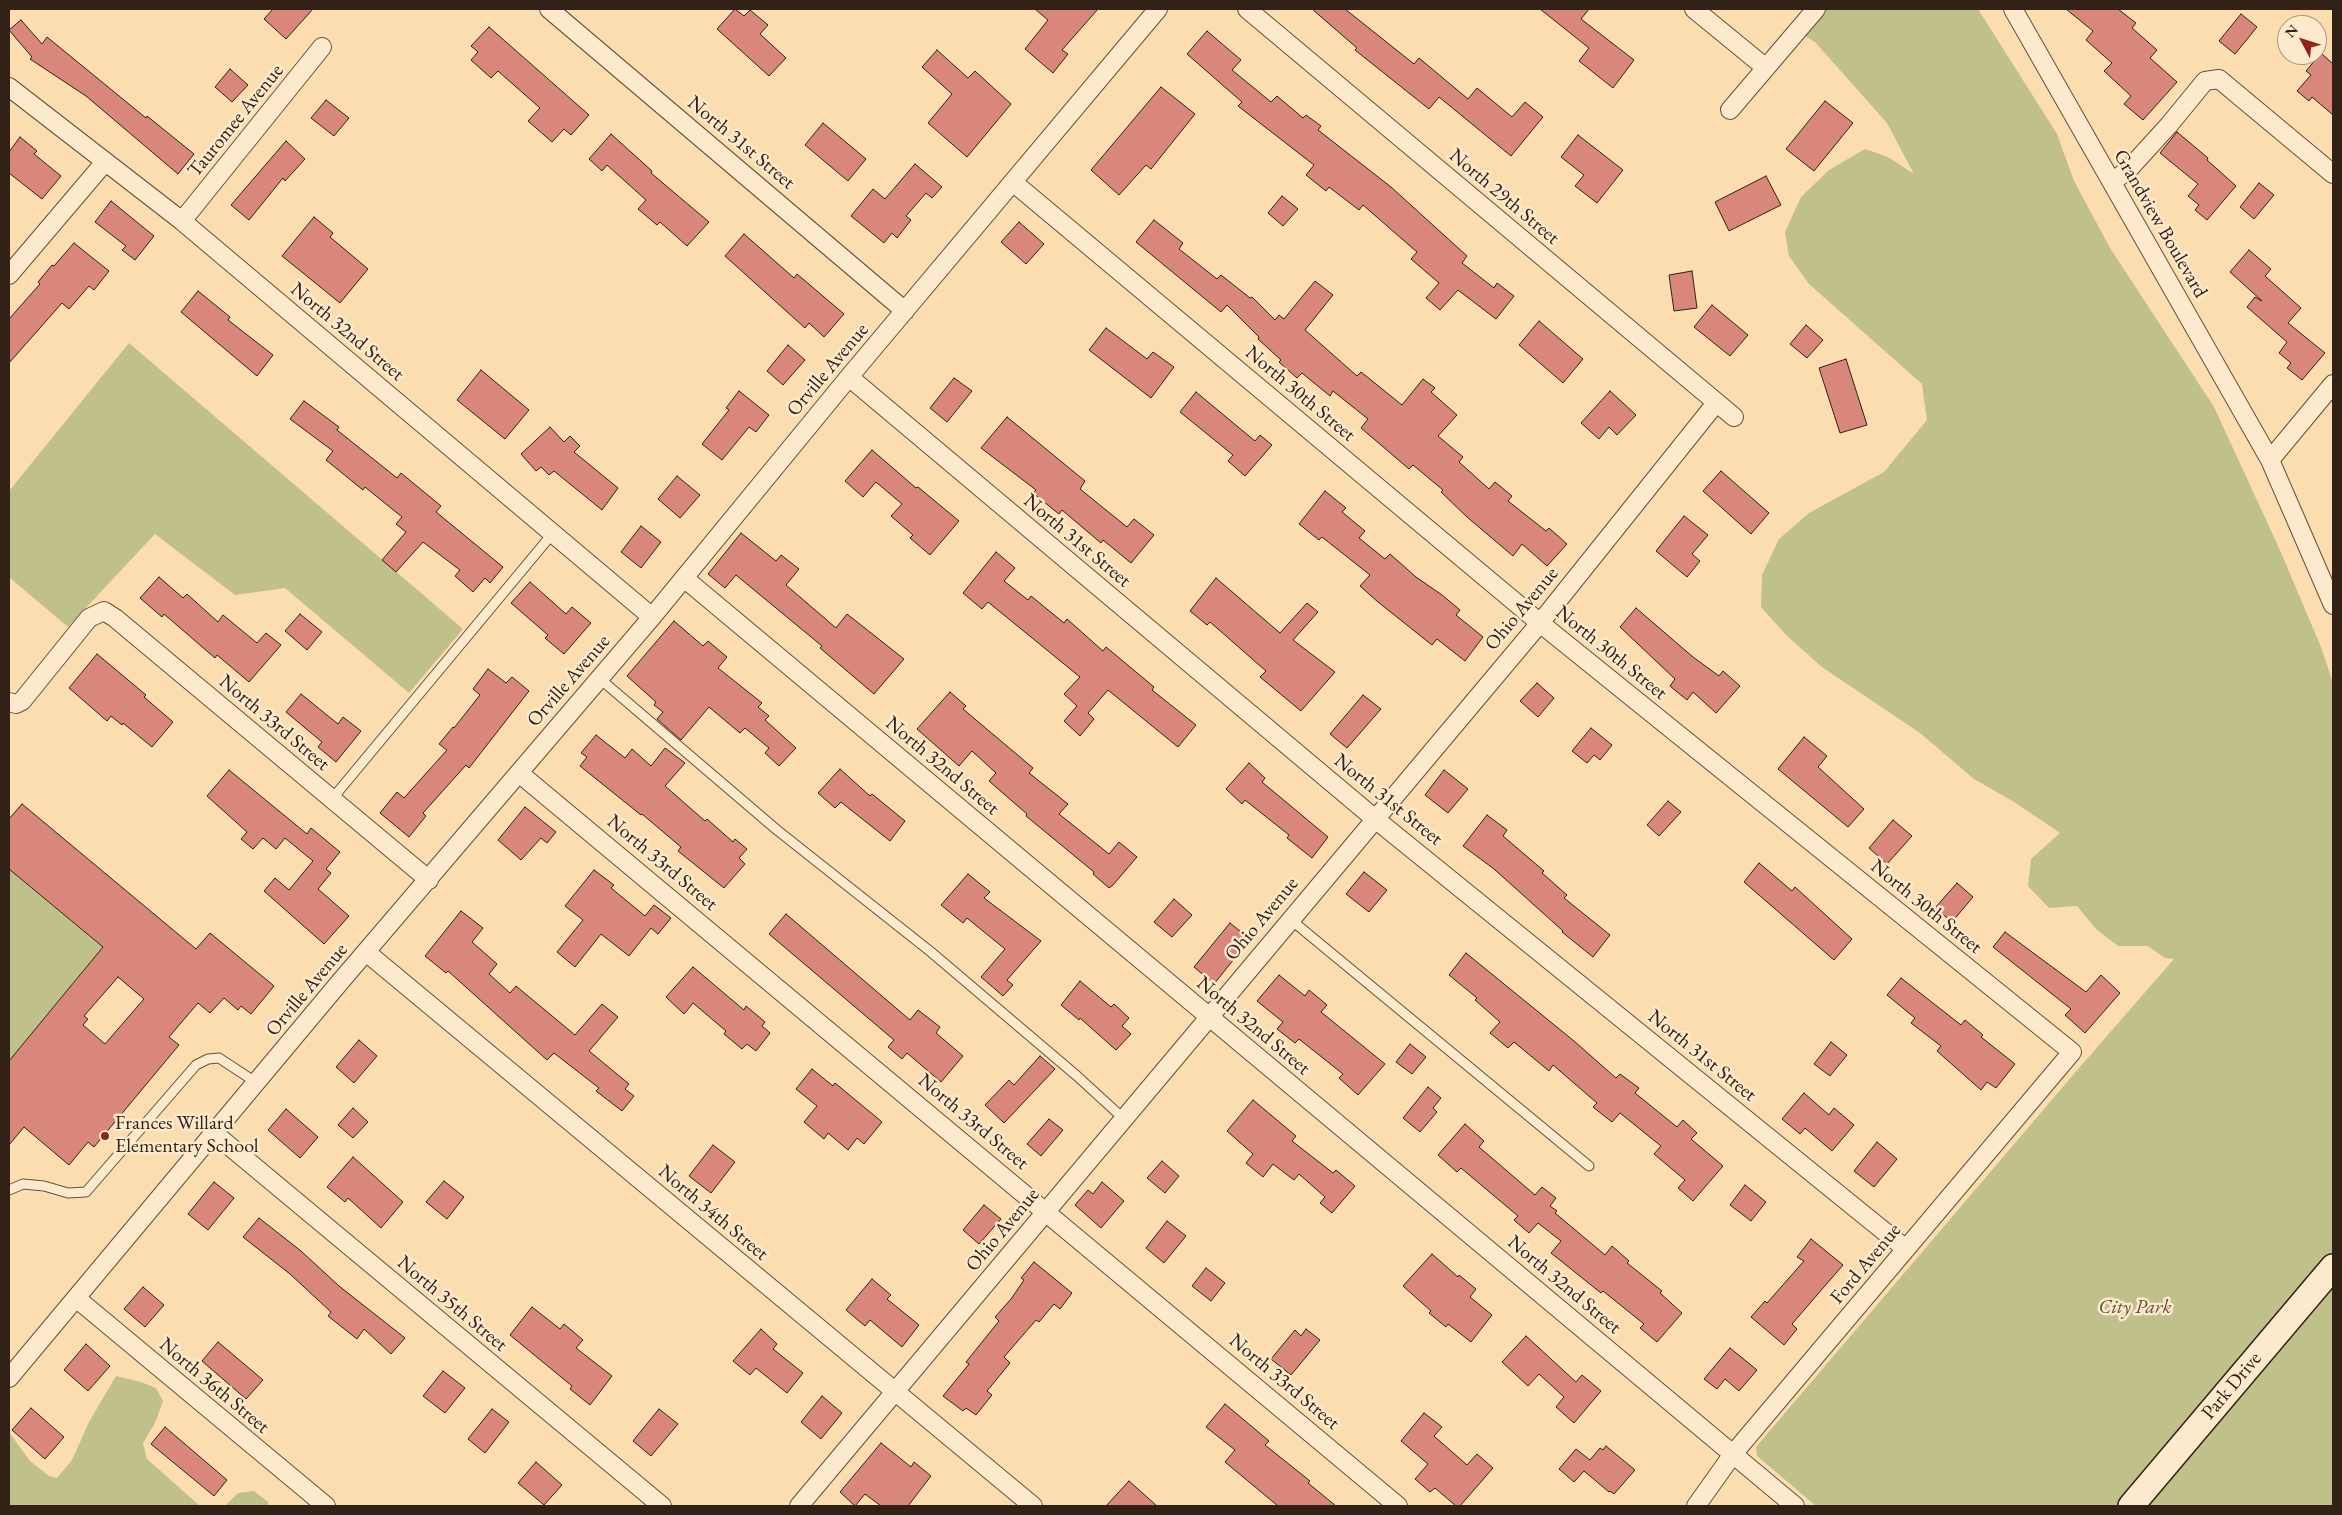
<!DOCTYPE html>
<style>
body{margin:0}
#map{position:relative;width:2342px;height:1515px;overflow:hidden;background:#fcddaf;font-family:"EB Garamond",serif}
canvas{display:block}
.frame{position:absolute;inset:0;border:10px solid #322117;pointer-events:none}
.north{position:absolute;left:2277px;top:15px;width:50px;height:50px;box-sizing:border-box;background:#fde9cb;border:1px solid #ac9983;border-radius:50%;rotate:310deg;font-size:14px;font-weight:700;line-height:20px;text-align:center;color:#322117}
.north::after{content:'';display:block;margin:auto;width:18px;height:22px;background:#8f2418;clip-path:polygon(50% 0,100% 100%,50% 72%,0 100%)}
</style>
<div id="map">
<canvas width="2342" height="1515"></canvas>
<div class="frame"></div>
<div class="north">N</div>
</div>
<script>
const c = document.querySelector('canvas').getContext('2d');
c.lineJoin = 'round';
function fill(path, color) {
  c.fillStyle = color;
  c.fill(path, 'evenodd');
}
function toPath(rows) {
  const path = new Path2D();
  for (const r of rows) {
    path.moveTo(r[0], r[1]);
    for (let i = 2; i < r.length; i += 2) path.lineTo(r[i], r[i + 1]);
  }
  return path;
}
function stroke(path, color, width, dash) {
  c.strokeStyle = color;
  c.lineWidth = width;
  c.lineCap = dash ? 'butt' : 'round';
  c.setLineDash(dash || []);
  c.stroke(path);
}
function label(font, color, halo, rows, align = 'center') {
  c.font = font + ' "EB Garamond",serif';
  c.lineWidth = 5;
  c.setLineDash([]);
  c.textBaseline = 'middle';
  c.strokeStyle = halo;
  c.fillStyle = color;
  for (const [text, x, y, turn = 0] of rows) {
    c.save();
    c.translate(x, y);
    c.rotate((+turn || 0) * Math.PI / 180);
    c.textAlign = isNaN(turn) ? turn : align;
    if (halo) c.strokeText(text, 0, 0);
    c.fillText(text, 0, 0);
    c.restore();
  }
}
const green = toPath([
 [1804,9,1978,9,2057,134,2074,181,2110,248,2214,407,2279,548,2321,647,2333,683,2333,1506,1816,1506,1757,1456,1756,1447,2073,1075,2174,959,2165,958,2148,946,2118,946,2096,929,2077,906,2049,908,2028,886,2031,859,2060,833,2014,802,1974,779,1920,733,1822,667,1787,636,1761,607,1762,575,1779,539,1809,513,1884,472,1927,420,1922,384,1809,284,1789,256,1785,232,1801,197,1829,170,1865,149,1888,157,1914,174,1887,123,1815,42,1790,26],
 [129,343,463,629,409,693,285,588,235,595,155,534,68,627,9,577,9,491],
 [9,869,103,947,9,1061],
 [116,1376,141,1382,156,1388,163,1401,155,1423,143,1443,147,1459,200,1506,9,1506,9,1432,30,1461,49,1476,57,1478,72,1460,89,1422],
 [254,1491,268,1502,269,1506,225,1506,238,1493]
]);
const building = toPath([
 [273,9,313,9,286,39,264,19,273,9],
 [735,9,744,16,750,10,768,25,760,34,786,58,769,76,717,29,735,9],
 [1035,9,1098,9,1062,50,1068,54,1053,73,1025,49,1048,20,1035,9],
 [1312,9,1345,9,1414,64,1419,58,1468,99,1477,88,1512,117,1525,102,1543,117,1511,156,1439,97,1429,109,1355,50,1357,48,1312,9],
 [1540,9,1589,9,1581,19,1634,60,1613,88,1579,61,1589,48,1540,9],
 [2066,9,2118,9,2136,23,2132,28,2157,50,2150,58,2177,82,2143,120,2124,104,2131,96,2104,71,2112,63,2086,40,2093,31,2066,9],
 [2241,14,2257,27,2235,54,2219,41,2241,14],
 [21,20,42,44,47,37,146,118,147,116,194,154,178,174,86,96,30,59,32,57,9,30,21,20],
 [489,27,589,115,571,135,564,129,552,142,528,121,540,108,498,71,491,78,471,60,478,52,471,46,489,27],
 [1207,31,1241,60,1232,70,1271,102,1277,96,1303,118,1306,115,1321,126,1318,130,1391,187,1467,256,1462,263,1494,288,1497,283,1514,296,1496,319,1458,290,1440,310,1426,298,1439,283,1411,259,1417,252,1363,205,1359,210,1329,187,1326,191,1306,175,1314,165,1238,106,1242,102,1187,54,1207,31],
 [937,50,968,78,975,71,1011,104,967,157,928,123,952,94,922,67,937,50],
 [2321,53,2333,64,2333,115,2312,97,2309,101,2297,91,2311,75,2306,71,2321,53],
 [230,69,248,85,232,102,215,87,230,69],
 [1161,87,1195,114,1151,169,1146,165,1119,195,1091,170,1161,87],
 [326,100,349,118,334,136,311,118,326,100],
 [1825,101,1853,123,1814,171,1786,149,1825,101],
 [823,123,866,159,848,181,805,145,823,123],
 [2177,132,2208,158,2207,160,2236,186,2207,220,2195,210,2199,205,2188,196,2198,184,2160,153,2177,132],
 [611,134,652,171,651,173,709,222,687,246,660,222,657,225,638,209,646,200,607,165,602,171,589,159,611,134],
 [1578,135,1623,170,1597,203,1575,186,1584,175,1561,157,1578,135],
 [20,137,37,151,34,154,61,176,42,199,9,173,9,152,20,137],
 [286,141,305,159,285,181,283,178,249,220,231,205,286,141],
 [915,164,942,187,932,198,926,193,906,216,911,220,897,238,892,233,884,243,851,216,873,189,885,199,915,164],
 [1766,176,1781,205,1729,231,1715,202,1766,176],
 [2259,183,2274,195,2254,219,2240,207,2259,183],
 [1282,196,1298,209,1283,226,1268,213,1282,196],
 [111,201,154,236,135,260,122,250,126,246,95,222,111,201],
 [314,217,333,233,330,237,368,269,340,303,282,256,314,217],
 [1154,220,1183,243,1179,249,1217,279,1221,275,1250,298,1252,297,1275,320,1279,315,1284,319,1315,281,1333,295,1305,330,1357,376,1361,372,1402,405,1423,379,1435,388,1431,392,1457,415,1438,436,1463,457,1459,462,1489,489,1495,482,1512,496,1508,501,1546,531,1549,528,1567,544,1547,566,1522,544,1513,556,1467,517,1441,492,1443,490,1413,465,1409,469,1361,428,1368,419,1333,391,1330,396,1302,373,1297,378,1279,362,1281,360,1258,339,1259,337,1227,305,1221,312,1136,242,1154,220],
 [1019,222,1044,244,1026,264,1001,242,1019,222],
 [744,234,794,278,797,274,844,314,824,337,809,323,805,328,725,256,744,234],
 [74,243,109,271,94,290,89,286,69,309,62,303,9,363,9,319,40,284,38,282,52,265,54,266,74,243],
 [2249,250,2271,269,2265,276,2301,308,2288,323,2325,353,2302,380,2287,368,2291,363,2279,353,2287,342,2247,307,2255,297,2262,301,2230,272,2249,250],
 [1692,271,1697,308,1674,311,1669,275,1692,271],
 [198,291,230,317,228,320,273,355,257,376,181,312,198,291],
 [1712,305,1748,335,1730,356,1694,327,1712,305],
 [1539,321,1583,359,1563,383,1519,345,1539,321],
 [1806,325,1823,340,1807,358,1790,344,1806,325],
 [1106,328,1147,359,1153,352,1174,367,1151,398,1089,350,1106,328],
 [788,345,805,360,783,385,767,371,788,345],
 [1846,359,1867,425,1840,433,1819,368,1846,359],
 [481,370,529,410,505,439,457,400,481,370],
 [954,378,972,391,947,422,930,408,954,378],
 [739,391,769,415,756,432,749,427,722,460,702,444,729,410,726,408,739,391],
 [1610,391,1636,415,1617,435,1609,427,1599,439,1581,423,1610,391],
 [1196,392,1255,441,1260,435,1272,445,1245,476,1228,461,1233,455,1180,412,1196,392],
 [304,401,339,427,337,430,397,478,401,473,441,506,436,512,503,567,490,583,485,578,473,592,455,576,460,570,423,542,396,572,382,560,406,532,396,524,402,517,365,487,363,490,326,460,333,451,290,419,304,401],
 [1007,417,1085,481,1080,489,1127,527,1134,519,1154,535,1131,563,1103,540,1101,543,1062,510,1059,514,1033,493,1036,490,981,448,1007,417],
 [550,427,564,442,570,436,580,446,574,452,618,488,602,510,554,471,549,475,541,467,536,471,521,454,550,427],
 [872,450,916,488,918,487,959,521,930,555,910,538,913,535,891,516,902,504,876,482,863,497,845,481,872,450],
 [1721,471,1769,513,1751,534,1703,491,1721,471],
 [677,476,700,495,680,518,658,499,677,476],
 [1325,491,1346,508,1342,512,1365,531,1359,538,1385,559,1390,554,1416,577,1442,595,1460,610,1456,615,1483,637,1465,661,1437,639,1432,645,1378,602,1360,586,1370,575,1322,537,1319,540,1299,524,1325,491],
 [1684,516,1708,535,1692,554,1700,561,1687,577,1656,551,1684,516],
 [641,526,661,542,641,568,621,552,641,526],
 [741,533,776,561,781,555,799,569,786,585,836,628,847,614,904,659,874,694,820,648,822,646,736,575,725,588,708,574,741,533],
 [996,552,1015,568,1004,581,1028,600,1031,596,1064,623,1067,619,1103,651,1106,647,1154,687,1152,690,1196,725,1178,747,1108,690,1088,713,1094,719,1080,736,1064,721,1077,706,1064,694,1080,677,988,602,982,609,963,593,996,552],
 [159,577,183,598,187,594,218,622,223,615,257,643,266,633,281,645,249,682,217,655,215,658,164,614,162,617,140,598,159,577],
 [1216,578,1280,633,1307,603,1318,612,1293,640,1335,672,1301,711,1260,677,1266,671,1210,622,1207,625,1190,611,1216,578],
 [530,582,566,614,572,607,591,623,564,654,545,638,548,635,511,603,530,582],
 [1636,608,1693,657,1719,676,1723,671,1740,686,1716,713,1693,692,1687,700,1670,686,1675,679,1620,627,1636,608],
 [300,614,322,632,307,650,285,631,300,614],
 [674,621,703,646,708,641,727,657,718,668,762,703,758,707,769,716,765,720,796,748,779,766,765,753,769,748,745,728,740,733,709,707,681,740,657,719,663,712,654,705,656,702,627,676,674,621],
 [97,654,146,695,144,697,173,722,152,747,123,723,122,725,111,716,107,721,69,688,97,654],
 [488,669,506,683,512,677,529,691,469,768,466,765,423,813,426,816,409,837,380,813,397,792,404,798,447,750,439,744,453,727,454,728,480,695,473,689,488,669],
 [1537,683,1554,698,1538,717,1520,701,1537,683],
 [950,692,966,706,963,709,1033,768,1029,773,1068,804,1059,814,1109,854,1119,842,1137,857,1113,885,1109,888,1093,874,1094,872,1026,816,1027,814,989,781,996,773,972,751,959,766,917,729,950,692],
 [301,694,338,724,343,717,361,731,336,762,318,747,322,742,286,712,301,694],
 [1363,695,1381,709,1347,748,1330,734,1363,695],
 [1591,728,1612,745,1600,760,1594,755,1587,763,1572,751,1591,728],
 [596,735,625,758,632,749,651,766,665,748,685,763,665,786,705,821,707,819,733,842,735,839,747,849,739,858,745,864,724,888,678,851,681,847,642,814,641,815,580,766,587,757,581,753,596,735],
 [1804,737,1827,756,1818,767,1864,809,1848,827,1778,769,1804,737],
 [1249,763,1265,778,1262,782,1328,837,1312,858,1287,838,1289,835,1245,800,1242,804,1226,789,1249,763],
 [840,769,870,796,872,794,905,821,890,841,841,802,835,808,818,793,840,769],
 [229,770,307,834,311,828,340,852,326,869,331,873,318,889,349,916,324,944,264,891,275,878,289,890,313,861,285,838,276,849,263,838,253,849,241,839,247,832,207,796,229,770],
 [1444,770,1468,789,1448,813,1425,795,1444,770],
 [1668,801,1681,812,1659,836,1647,825,1668,801],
 [22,804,196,949,210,933,274,986,251,1014,241,1006,238,1010,224,998,210,1013,198,1003,169,1037,179,1045,94,1147,88,1142,69,1165,24,1127,9,1145,9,1061,103,947,9,869,9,819,22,804],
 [118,977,144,999,105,1044,83,1025,88,1019,84,1016,118,977],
 [525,807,556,832,547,843,541,838,521,860,498,840,525,807],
 [1487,815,1507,830,1503,836,1544,871,1542,873,1567,895,1564,898,1610,935,1593,957,1562,932,1563,931,1494,869,1463,846,1487,815],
 [1893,820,1912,836,1887,864,1869,848,1893,820],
 [1759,863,1792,891,1795,887,1852,939,1834,960,1744,882,1759,863],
 [594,870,614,885,611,888,645,916,654,905,671,918,658,934,651,928,629,956,601,934,575,967,557,952,583,920,565,906,594,870],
 [1364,872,1387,890,1369,912,1346,894,1364,872],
 [968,874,990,892,984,898,1041,941,1007,980,1013,985,1003,996,981,977,1005,949,967,918,963,923,941,905,968,874],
 [1957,883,1973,897,1952,922,1935,908,1957,883],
 [1174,899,1192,915,1172,937,1154,922,1174,899],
 [461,911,483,928,472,942,497,964,489,974,510,993,516,986,575,1035,602,1004,618,1017,589,1051,629,1084,625,1089,634,1096,622,1111,596,1091,599,1088,554,1053,547,1060,448,971,446,973,425,956,461,911],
 [786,914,910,1020,918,1010,940,1027,936,1033,963,1056,941,1082,907,1053,902,1059,888,1047,894,1040,769,934,786,914],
 [1230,923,1250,939,1214,984,1194,967,1230,923],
 [2005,932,2086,992,2101,975,2120,993,2085,1033,2065,1015,2071,1009,1993,947,2005,932],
 [1466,953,1574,1041,1616,1078,1620,1074,1639,1088,1635,1093,1677,1127,1683,1120,1697,1133,1691,1139,1723,1166,1693,1201,1678,1188,1685,1180,1654,1154,1661,1146,1620,1113,1612,1122,1593,1107,1597,1103,1553,1065,1549,1071,1514,1042,1508,1048,1490,1033,1500,1022,1475,1000,1477,998,1449,975,1466,953],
 [693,967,744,1010,746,1006,765,1022,762,1026,770,1033,756,1051,747,1044,742,1049,724,1034,726,1031,693,1003,684,1014,666,997,693,967],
 [1279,975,1305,996,1309,990,1327,1005,1321,1012,1385,1064,1358,1095,1339,1078,1343,1074,1299,1039,1295,1043,1277,1029,1283,1022,1257,1001,1279,975],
 [1901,978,1961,1025,1965,1020,1983,1035,1981,1037,2015,1064,1996,1088,1987,1082,1981,1090,1937,1051,1941,1046,1911,1023,1915,1018,1887,995,1901,978],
 [1080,981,1111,1007,1114,1004,1129,1018,1122,1026,1131,1034,1116,1050,1080,1018,1079,1020,1061,1005,1080,981],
 [359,1040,377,1056,354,1083,336,1067,359,1040],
 [1831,1042,1847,1055,1830,1076,1814,1064,1831,1042],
 [1410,1044,1426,1057,1412,1074,1396,1062,1410,1044],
 [1040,1056,1055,1069,1004,1123,985,1105,1009,1080,1014,1085,1040,1056],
 [812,1069,833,1086,835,1083,882,1122,864,1144,857,1138,848,1150,828,1133,824,1139,804,1122,817,1106,796,1089,812,1069],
 [1428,1087,1441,1098,1433,1108,1437,1112,1420,1132,1403,1118,1428,1087],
 [1804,1093,1829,1115,1834,1108,1854,1125,1832,1151,1805,1128,1800,1134,1782,1119,1804,1093],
 [1253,1100,1296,1136,1292,1141,1333,1173,1336,1170,1355,1186,1332,1213,1320,1203,1325,1197,1299,1174,1294,1180,1273,1164,1263,1177,1246,1163,1253,1154,1227,1131,1253,1100],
 [353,1108,368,1122,353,1138,338,1125,353,1108],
 [286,1109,318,1137,300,1158,268,1130,286,1109],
 [1049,1119,1063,1130,1041,1156,1027,1144,1049,1119],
 [1465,1124,1484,1141,1479,1147,1535,1195,1542,1187,1556,1198,1550,1206,1557,1211,1555,1213,1605,1255,1612,1246,1629,1261,1627,1263,1662,1291,1660,1293,1682,1313,1657,1342,1640,1328,1644,1324,1603,1291,1601,1293,1551,1253,1561,1241,1538,1223,1529,1233,1514,1220,1518,1216,1461,1168,1457,1172,1438,1155,1465,1124],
 [1877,1142,1897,1159,1874,1187,1854,1171,1877,1142],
 [713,1145,735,1162,711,1193,689,1176,713,1145],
 [353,1157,403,1202,381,1228,348,1198,345,1202,327,1187,353,1157],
 [1162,1161,1179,1176,1165,1193,1147,1178,1162,1161],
 [444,1181,464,1197,447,1219,426,1202,444,1181],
 [214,1182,234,1198,208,1230,188,1214,214,1182],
 [1102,1182,1124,1201,1101,1228,1075,1205,1088,1190,1093,1194,1102,1182],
 [1745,1185,1766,1202,1751,1221,1730,1205,1745,1185],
 [984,1205,1001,1219,979,1244,963,1230,984,1205],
 [259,1218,301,1251,339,1286,405,1338,391,1354,364,1329,357,1339,328,1316,331,1312,290,1274,243,1237,259,1218],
 [1167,1221,1186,1236,1164,1263,1146,1248,1167,1221],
 [1811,1239,1843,1265,1792,1324,1797,1329,1784,1345,1751,1317,1765,1301,1767,1303,1804,1261,1797,1257,1811,1239],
 [1432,1254,1458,1277,1459,1275,1476,1289,1470,1297,1492,1315,1471,1342,1448,1324,1446,1327,1429,1313,1431,1311,1403,1286,1432,1254],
 [1034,1262,1072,1293,1060,1309,1054,1304,1039,1322,1036,1320,1004,1357,1010,1363,987,1391,992,1395,976,1415,966,1408,963,1411,943,1396,969,1364,966,1362,999,1321,995,1317,1011,1299,1024,1280,1021,1278,1034,1262],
 [1206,1268,1225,1283,1211,1301,1192,1286,1206,1268],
 [872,1279,891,1295,887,1299,919,1325,902,1347,870,1320,865,1326,846,1310,872,1279],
 [143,1287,164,1305,145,1327,124,1309,143,1287],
 [532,1307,560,1329,564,1324,583,1340,576,1348,612,1376,590,1405,570,1389,572,1386,510,1335,532,1307],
 [761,1329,777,1344,773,1349,803,1373,787,1393,756,1368,750,1375,733,1361,761,1329],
 [1306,1329,1320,1340,1291,1375,1271,1359,1295,1330,1301,1336,1306,1329],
 [1526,1336,1576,1382,1582,1375,1601,1391,1574,1423,1556,1407,1564,1397,1539,1374,1528,1386,1502,1362,1526,1336],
 [218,1342,263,1380,246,1399,202,1361,218,1342],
 [86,1344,110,1366,88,1391,64,1370,86,1344],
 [1730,1348,1757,1370,1739,1391,1725,1379,1717,1389,1704,1379,1730,1348],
 [443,1371,465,1388,445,1413,423,1396,443,1371],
 [822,1396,842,1413,821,1439,801,1422,822,1396],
 [1225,1404,1269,1441,1265,1445,1310,1481,1308,1483,1336,1506,1278,1506,1225,1462,1235,1450,1206,1427,1225,1404],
 [31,1408,64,1437,45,1459,12,1430,31,1408],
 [492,1409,509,1422,485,1453,468,1439,492,1409],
 [659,1409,678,1424,651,1456,633,1441,659,1409],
 [1424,1413,1442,1427,1434,1436,1467,1465,1477,1454,1493,1468,1460,1506,1456,1506,1435,1488,1430,1492,1415,1479,1428,1464,1401,1441,1424,1413],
 [165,1427,227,1480,214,1496,151,1444,165,1427],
 [881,1443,911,1467,914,1462,931,1476,908,1506,881,1506,865,1494,855,1506,840,1492,881,1443],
 [1606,1446,1635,1470,1614,1494,1610,1491,1609,1492,1584,1471,1574,1482,1559,1469,1576,1449,1590,1460,1600,1448,1603,1450,1606,1446],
 [536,1462,562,1485,544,1505,518,1483,536,1462],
 [1129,1481,1157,1506,1106,1506,1129,1481]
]);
const service = toPath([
 [599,678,777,830,931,952,1077,1076,1124,1119],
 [332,799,553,533],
 [1290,919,1589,1166],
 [9,1190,23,1184,44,1186,68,1193,86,1192,196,1065,208,1059,219,1058,257,1083]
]);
const minor = toPath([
 [549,9,905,311],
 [1247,9,1734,417],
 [1694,9,1766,68],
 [2013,9,2270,460,2333,605],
 [9,87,182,221,652,617],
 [1730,110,1816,9],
 [2112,182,2128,170,2169,125,2205,81,2219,79,2333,174],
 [1014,183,1540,623,2072,1052,1733,1454,1696,1506],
 [182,221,322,47],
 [9,275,105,162],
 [849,377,1374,818,1906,1249],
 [2270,460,2333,384],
 [684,578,1795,1506],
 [9,702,16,704,22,701,89,618,104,611,115,618,429,880],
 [519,773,1398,1506],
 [366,952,1033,1506],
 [215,1134,662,1506],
 [76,1298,326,1506],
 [9,1378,340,982,652,617,849,377,1158,9],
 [799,1506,1540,623,1716,403]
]);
const secondary = toPath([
 [2131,1506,2333,1267]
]);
const markers = [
 [105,1136,5,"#8f2418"]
];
const streetNames = [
 ["Tauromee Avenue",236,121,-51],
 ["North 31st Street",741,143,40],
 ["North 29th Street",1504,197,40],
 ["Grandview Boulevard",2160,224,60],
 ["North 32nd Street",347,332,40],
 ["Orville Avenue",828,370,-50],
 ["North 30th Street",1300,394,40],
 ["North 31st Street",1077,541,40],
 ["Ohio Avenue",1522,609,-50],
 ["North 30th Street",1611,653,39],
 ["Orville Avenue",569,681,-49],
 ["North 33rd Street",274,723,40],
 ["North 32nd Street",942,766,40],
 ["North 31st Street",1388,800,39],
 ["North 33rd Street",662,863,40],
 ["North 30th Street",1926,907,39],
 ["Ohio Avenue",1262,919,-50],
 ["Orville Avenue",307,990,-50],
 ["North 32nd Street",1253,1026,40],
 ["North 31st Street",1702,1056,39],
 ["North 33rd Street",973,1122,40],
 ["North 34th Street",713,1213,40],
 ["Ohio Avenue",1003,1230,-50],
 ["Ford Avenue",1866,1264,-50],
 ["North 32nd Street",1564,1285,40],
 ["North 35th Street",452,1304,40],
 ["North 33rd Street",1284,1382,40],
 ["North 36th Street",214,1386,40],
 ["Park Drive",2232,1386,-50]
];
const poiNames = [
 ["Frances Willard",115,1124],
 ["Elementary School",115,1147]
];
const parkNames = [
 ["City Park",2135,1308]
];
fill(green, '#c0c08a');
fill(building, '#d9877a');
stroke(building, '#322117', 1);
stroke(service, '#64503d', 11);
stroke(minor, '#64503d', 20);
stroke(secondary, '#322117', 28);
stroke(service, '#fde9cb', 9);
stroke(minor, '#fde9cb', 18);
stroke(secondary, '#fde9cb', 25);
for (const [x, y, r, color] of markers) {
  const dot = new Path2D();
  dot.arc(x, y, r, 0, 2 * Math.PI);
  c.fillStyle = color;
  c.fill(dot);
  stroke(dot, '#fde9cb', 2);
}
label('20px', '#322117', '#fde9cb', streetNames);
label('20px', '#322117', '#fde9cb', poiNames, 'left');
label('italic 20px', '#5d513a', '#fde9cb', parkNames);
</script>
